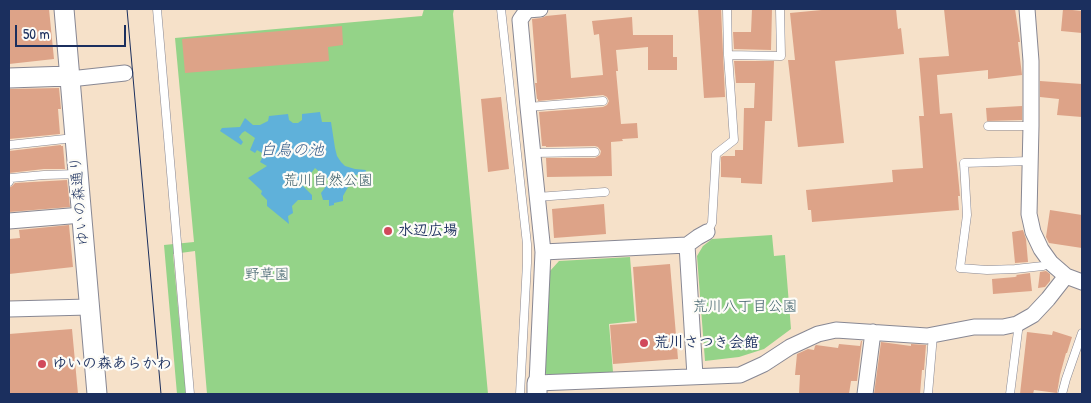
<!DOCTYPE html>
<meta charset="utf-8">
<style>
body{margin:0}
#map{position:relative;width:1091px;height:403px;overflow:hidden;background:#f6e1c9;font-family:"Patrick Hand",sans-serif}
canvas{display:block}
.frame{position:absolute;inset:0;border:10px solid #1b2f5e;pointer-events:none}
.scale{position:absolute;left:15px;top:25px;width:111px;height:22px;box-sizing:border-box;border:2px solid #1b2f5e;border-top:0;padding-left:6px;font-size:15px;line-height:18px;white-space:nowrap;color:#1b2f5e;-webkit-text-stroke:4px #fdfcf7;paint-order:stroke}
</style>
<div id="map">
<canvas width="1091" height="403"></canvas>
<div class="frame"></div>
<div class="scale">50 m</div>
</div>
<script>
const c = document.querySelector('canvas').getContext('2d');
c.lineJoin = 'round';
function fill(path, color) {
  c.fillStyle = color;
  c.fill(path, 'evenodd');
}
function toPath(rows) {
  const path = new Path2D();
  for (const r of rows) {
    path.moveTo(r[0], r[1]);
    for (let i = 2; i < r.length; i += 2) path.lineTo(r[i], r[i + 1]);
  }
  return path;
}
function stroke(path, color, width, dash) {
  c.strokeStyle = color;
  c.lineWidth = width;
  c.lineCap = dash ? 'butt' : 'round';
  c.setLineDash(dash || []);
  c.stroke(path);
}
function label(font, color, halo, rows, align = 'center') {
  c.font = font + ' "Patrick Hand","Klee One",sans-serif';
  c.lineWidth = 4.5;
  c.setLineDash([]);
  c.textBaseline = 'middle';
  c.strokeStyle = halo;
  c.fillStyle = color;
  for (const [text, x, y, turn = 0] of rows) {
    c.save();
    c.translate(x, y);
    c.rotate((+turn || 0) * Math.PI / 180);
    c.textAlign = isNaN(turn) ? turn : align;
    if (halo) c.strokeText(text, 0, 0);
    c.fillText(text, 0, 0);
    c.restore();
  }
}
const green = toPath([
 [424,9,454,9,453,14,488,394,207,394,195,251,173,254,186,394,177,394,164,245,194,242,175,38,422,16],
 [772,235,774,256,785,255,791,329,764,349,739,357,705,361,697,256,703,246,712,239],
 [630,257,635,321,609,324,613,372,550,377,543,371,550,271,559,261]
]);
const water = toPath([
 [320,112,322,122,331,122,335,148,337,156,341,162,345,166,355,169,366,170,365,174,355,175,343,196,343,201,334,203,334,205,329,206,329,200,323,200,321,193,330,181,315,168,302,185,312,195,312,200,298,200,292,206,293,213,288,216,289,224,267,206,267,200,261,194,262,191,248,178,267,166,260,162,264,154,257,150,255,153,250,150,255,138,245,131,242,133,239,137,243,142,241,145,220,131,222,128,240,127,245,118,253,125,260,125,268,121,269,116,288,114,289,120,293,123,298,123,302,120,302,114]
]);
const building = toPath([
 [9,9,49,9,54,59,9,64],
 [698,9,721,9,725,97,704,98],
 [752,9,772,9,771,50,734,49,733,32,751,32],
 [832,9,896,9,898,29,901,28,904,54,835,61,844,143,798,147,788,60,795,60,790,13],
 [944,9,1015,9,1020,42,1018,42,1022,75,988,79,988,70,937,75,940,114,952,113,960,196,958,196,959,210,812,222,811,210,808,210,806,190,893,182,892,170,923,168,919,116,924,116,919,58,949,56],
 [1063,9,1082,11,1082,33,1061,31],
 [566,14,571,78,603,75,599,34,594,35,592,21,632,17,633,35,673,35,673,57,677,57,677,70,648,70,648,47,616,50,618,71,616,71,621,124,637,123,638,138,622,139,623,141,611,142,612,176,547,177,546,158,595,158,600,155,601,151,598,147,595,146,546,147,546,146,542,146,539,112,603,107,607,105,609,101,607,97,603,95,538,101,538,99,537,99,535,83,537,83,532,19,541,18,546,16],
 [342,26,343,45,328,47,329,61,185,73,182,39],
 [734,61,774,61,772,121,765,121,762,184,741,183,741,178,721,177,721,157,723,156,735,156,735,150,743,150,744,108,754,108,755,83,736,83],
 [1040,81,1082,84,1082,117,1057,115,1059,99,1040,97],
 [59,88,61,109,58,109,60,134,9,139,9,89],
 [501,97,509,169,488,172,481,99],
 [1022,106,1022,120,987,121,986,108],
 [61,145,61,146,63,146,65,169,44,169,9,173,9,151],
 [67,180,70,207,9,212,9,188,12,186,15,183],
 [604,204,606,234,554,238,552,209],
 [1050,210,1082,215,1082,248,1049,243,1046,237],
 [69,225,73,267,9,274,9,239,20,238,19,230],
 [1023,230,1026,239,1028,262,1015,263,1012,232],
 [670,264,678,359,613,364,610,325,637,323,633,267],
 [1046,271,1050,274,1050,281,1045,287,1038,288,1040,272],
 [1030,273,1032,291,993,294,992,279,1015,277,1017,276,1016,275],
 [72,329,78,394,9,394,9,334],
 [1053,331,1072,337,1067,353,1066,353,1060,375,1057,393,1034,390,1033,394,1020,394,1027,332,1052,335],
 [861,341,862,341,857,381,851,381,849,394,799,394,800,375,795,375,797,354,808,349,814,350,815,346,816,345,838,348,839,344,860,346],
 [881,342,911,346,911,344,926,345,924,370,922,370,920,394,874,394]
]);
const service = toPath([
 [157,9,190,394],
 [501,9,527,244,527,263,520,394],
 [728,55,781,56,780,9],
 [528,107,603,101],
 [988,126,1031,126],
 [9,145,74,138],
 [533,153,595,152],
 [1030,161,964,163,967,215,960,268,987,270,1015,269,1043,266,1051,263],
 [9,182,11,178,44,175,78,174],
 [537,197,605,192],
 [707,232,712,223,716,154,734,140,728,55,727,9],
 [928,394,933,335],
 [1010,394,1019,323],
 [1062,394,1066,379,1082,333]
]);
const minor = toPath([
 [540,9,527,10,520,20,528,107,543,252,537,383,740,375,764,364,790,347,818,334,836,330,927,336,974,327,1003,327,1017,324,1033,315,1048,299,1066,276],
 [1027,9,1031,61,1031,126,1029,214,1033,232,1041,249,1051,263,1066,276,1082,282],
 [70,79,125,73],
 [9,221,82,215],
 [687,245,698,237,707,232],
 [543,252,687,245,695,376],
 [9,309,89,307],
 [865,394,873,332]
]);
const tertiary = toPath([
 [64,9,97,394],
 [9,78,69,76],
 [537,383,537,394]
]);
const tram = toPath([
 [127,9,161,394]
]);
const markers = [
 [388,231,5,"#d1495b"],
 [644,343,5,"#d1495b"],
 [42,364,5,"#d1495b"]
];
const parkNames = [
 ["荒川自然公園",328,181],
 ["野草園",267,275],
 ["荒川八丁目公園",745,307]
];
const streetNames = [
 ["ゆいの森通り",80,201,-95]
];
const poiNames = [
 ["水辺広場",398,231],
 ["荒川さつき会館",654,343],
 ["ゆいの森あらかわ",52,364]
];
const waterNames = [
 ["白鳥の池",292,151]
];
fill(green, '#94d388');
fill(water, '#5fb1da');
fill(building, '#dda388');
stroke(service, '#888894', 9);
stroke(minor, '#888894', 17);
stroke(tertiary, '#888894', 21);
stroke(service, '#fff', 8);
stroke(minor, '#fff', 15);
stroke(tertiary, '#fff', 19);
stroke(tram, '#1b2f5e', 1);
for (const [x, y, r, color] of markers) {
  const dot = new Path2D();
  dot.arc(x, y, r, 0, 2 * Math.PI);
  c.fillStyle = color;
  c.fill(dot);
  stroke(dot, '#fdfcf7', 2);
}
label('15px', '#3f606b', '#fdfcf7', parkNames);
label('15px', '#1b2f5e', '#fdfcf7', streetNames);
label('bold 15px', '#1b2f5e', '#fdfcf7', poiNames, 'left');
label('italic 16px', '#335c89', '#fdfcf7', waterNames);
</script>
